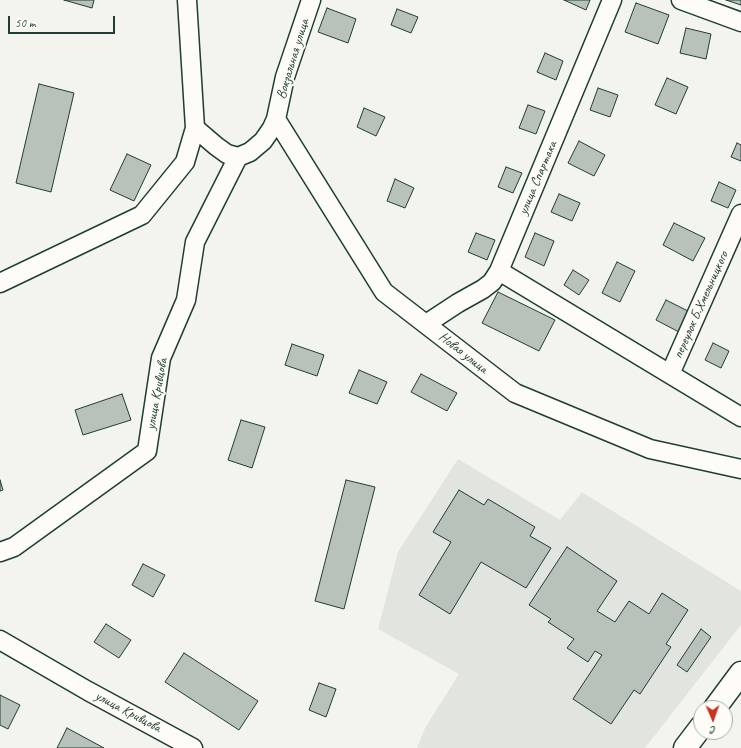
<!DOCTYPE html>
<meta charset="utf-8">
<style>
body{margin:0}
#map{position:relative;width:741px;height:748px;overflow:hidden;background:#f4f4ef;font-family:Caveat,sans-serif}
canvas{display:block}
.north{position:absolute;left:693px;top:700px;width:40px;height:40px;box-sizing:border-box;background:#fdfcf7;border:1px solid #a4b0a9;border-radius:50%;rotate:178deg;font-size:11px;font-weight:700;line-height:16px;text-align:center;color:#1f3d34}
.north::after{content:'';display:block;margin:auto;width:14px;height:18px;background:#c8321e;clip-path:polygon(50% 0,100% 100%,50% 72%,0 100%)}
.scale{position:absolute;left:8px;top:16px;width:107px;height:18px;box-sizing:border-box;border:2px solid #1f3d34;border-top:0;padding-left:5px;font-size:12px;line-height:14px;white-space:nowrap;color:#1f3d34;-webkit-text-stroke:3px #fdfcf7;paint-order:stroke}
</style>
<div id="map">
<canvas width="741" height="748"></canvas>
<div class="north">С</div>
<div class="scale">50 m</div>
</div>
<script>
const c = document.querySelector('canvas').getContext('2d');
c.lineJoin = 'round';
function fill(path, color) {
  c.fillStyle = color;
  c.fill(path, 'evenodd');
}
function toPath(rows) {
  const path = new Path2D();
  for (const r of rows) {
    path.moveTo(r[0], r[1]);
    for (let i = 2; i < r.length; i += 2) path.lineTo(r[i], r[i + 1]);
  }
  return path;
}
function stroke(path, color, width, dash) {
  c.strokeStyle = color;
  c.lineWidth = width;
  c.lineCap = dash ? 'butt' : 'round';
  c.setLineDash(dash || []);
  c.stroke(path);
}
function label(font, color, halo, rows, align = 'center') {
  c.font = font + ' Caveat,sans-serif';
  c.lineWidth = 4;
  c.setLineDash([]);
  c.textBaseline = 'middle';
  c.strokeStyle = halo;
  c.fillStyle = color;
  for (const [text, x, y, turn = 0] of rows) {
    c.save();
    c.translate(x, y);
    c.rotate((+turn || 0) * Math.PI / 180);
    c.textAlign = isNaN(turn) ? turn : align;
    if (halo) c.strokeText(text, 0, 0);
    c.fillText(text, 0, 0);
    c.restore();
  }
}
const built = toPath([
 [458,459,560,520,582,492,741,591,741,625,645,748,417,748,425,728,459,674,378,629,398,552]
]);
const building = toPath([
 [64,0,94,0,92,8,64,0],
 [564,0,590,0,586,10,564,0],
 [726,0,741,0,741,5,726,0],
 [636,3,669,15,658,44,625,32,636,3],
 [327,8,356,19,348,43,318,32,327,8],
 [397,9,418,17,411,33,391,25,397,9],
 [686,28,711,34,706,59,680,53,686,28],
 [545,53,563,61,556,80,537,72,545,53],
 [667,78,688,87,676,114,655,105,667,78],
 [39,84,74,93,51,192,16,183,39,84],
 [598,88,618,95,610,117,590,110,598,88],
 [528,105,545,111,536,134,519,128,528,105],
 [364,108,385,117,376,136,357,127,364,108],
 [579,141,605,155,594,176,568,163,579,141],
 [737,143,741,145,741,161,731,157,737,143],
 [127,154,151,165,134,201,110,190,127,154],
 [506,167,522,173,513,193,498,187,506,167],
 [395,179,414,188,405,208,387,201,395,179],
 [719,182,736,190,728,208,711,201,719,182],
 [559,194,580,203,572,221,551,212,559,194],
 [674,223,705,238,693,261,663,245,674,223],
 [476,233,495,240,487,260,468,252,476,233],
 [535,233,554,241,544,266,525,257,535,233],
 [617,262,635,271,620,302,602,293,617,262],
 [573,270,589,280,579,295,564,285,573,270],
 [498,292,555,320,539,351,482,323,498,292],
 [666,300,690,312,679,332,656,320,666,300],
 [713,343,729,351,721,368,705,360,713,343],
 [292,344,324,355,317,376,285,365,292,344],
 [359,370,387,382,377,404,349,393,359,370],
 [421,374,457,393,447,411,411,392,421,374],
 [122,394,131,420,83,435,75,410,122,394],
 [241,420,265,427,252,468,228,460,241,420],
 [0,480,3,490,0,491,0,480],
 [346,480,375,487,344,609,315,601,346,480],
 [459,490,484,505,488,499,535,527,530,536,551,548,526,588,481,562,450,614,419,595,451,542,433,532,459,490],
 [567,547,617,581,597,611,615,622,629,601,649,614,662,593,688,610,666,644,671,647,640,694,634,690,611,724,573,699,602,655,595,651,588,662,567,648,574,639,548,622,551,619,529,605,567,547],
 [143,564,165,575,153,597,132,585,143,564],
 [106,624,131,640,119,658,94,642,106,624],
 [701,629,711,637,687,672,677,665,701,629],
 [184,653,258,701,239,730,165,682,184,653],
 [319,683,336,689,326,717,309,710,319,683],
 [0,695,20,705,8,729,0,725,0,695],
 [67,728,104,748,57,748,67,728]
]);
const minor = toPath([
 [187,0,195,128],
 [681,0,741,22],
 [276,119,384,292,515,393,650,449,741,469],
 [499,271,741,417],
 [0,283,142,215,185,162,195,128,216,146,227,154,238,157],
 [426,324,458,303,483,289,492,282,499,271,612,0],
 [670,374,741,214],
 [0,552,14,547,147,451,161,358,186,300,195,242,238,157,250,152,263,141,272,128,276,119,285,77,311,0],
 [0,640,88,691,193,748]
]);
const major = toPath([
 [715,708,741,673],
 [685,748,701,727]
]);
const streetNames = [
 ["Вокзальная улица",293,59,-73],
 ["улица Спартака",538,178,-67],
 ["переулок Б.Хмельницкого",701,305,-66],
 ["Новая улица",463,353,38],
 ["улица Кривцова",157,394,-80],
 ["улица Кривцова",128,712,28]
];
fill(built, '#e2e5df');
fill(building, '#b9c1bb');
stroke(building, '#1f3d34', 1);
stroke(minor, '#1f3d34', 21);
stroke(major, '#1f3d34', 25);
stroke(minor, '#fdfcf7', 18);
stroke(major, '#fdfcf7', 22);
label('14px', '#1f3d34', '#fdfcf7', streetNames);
</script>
